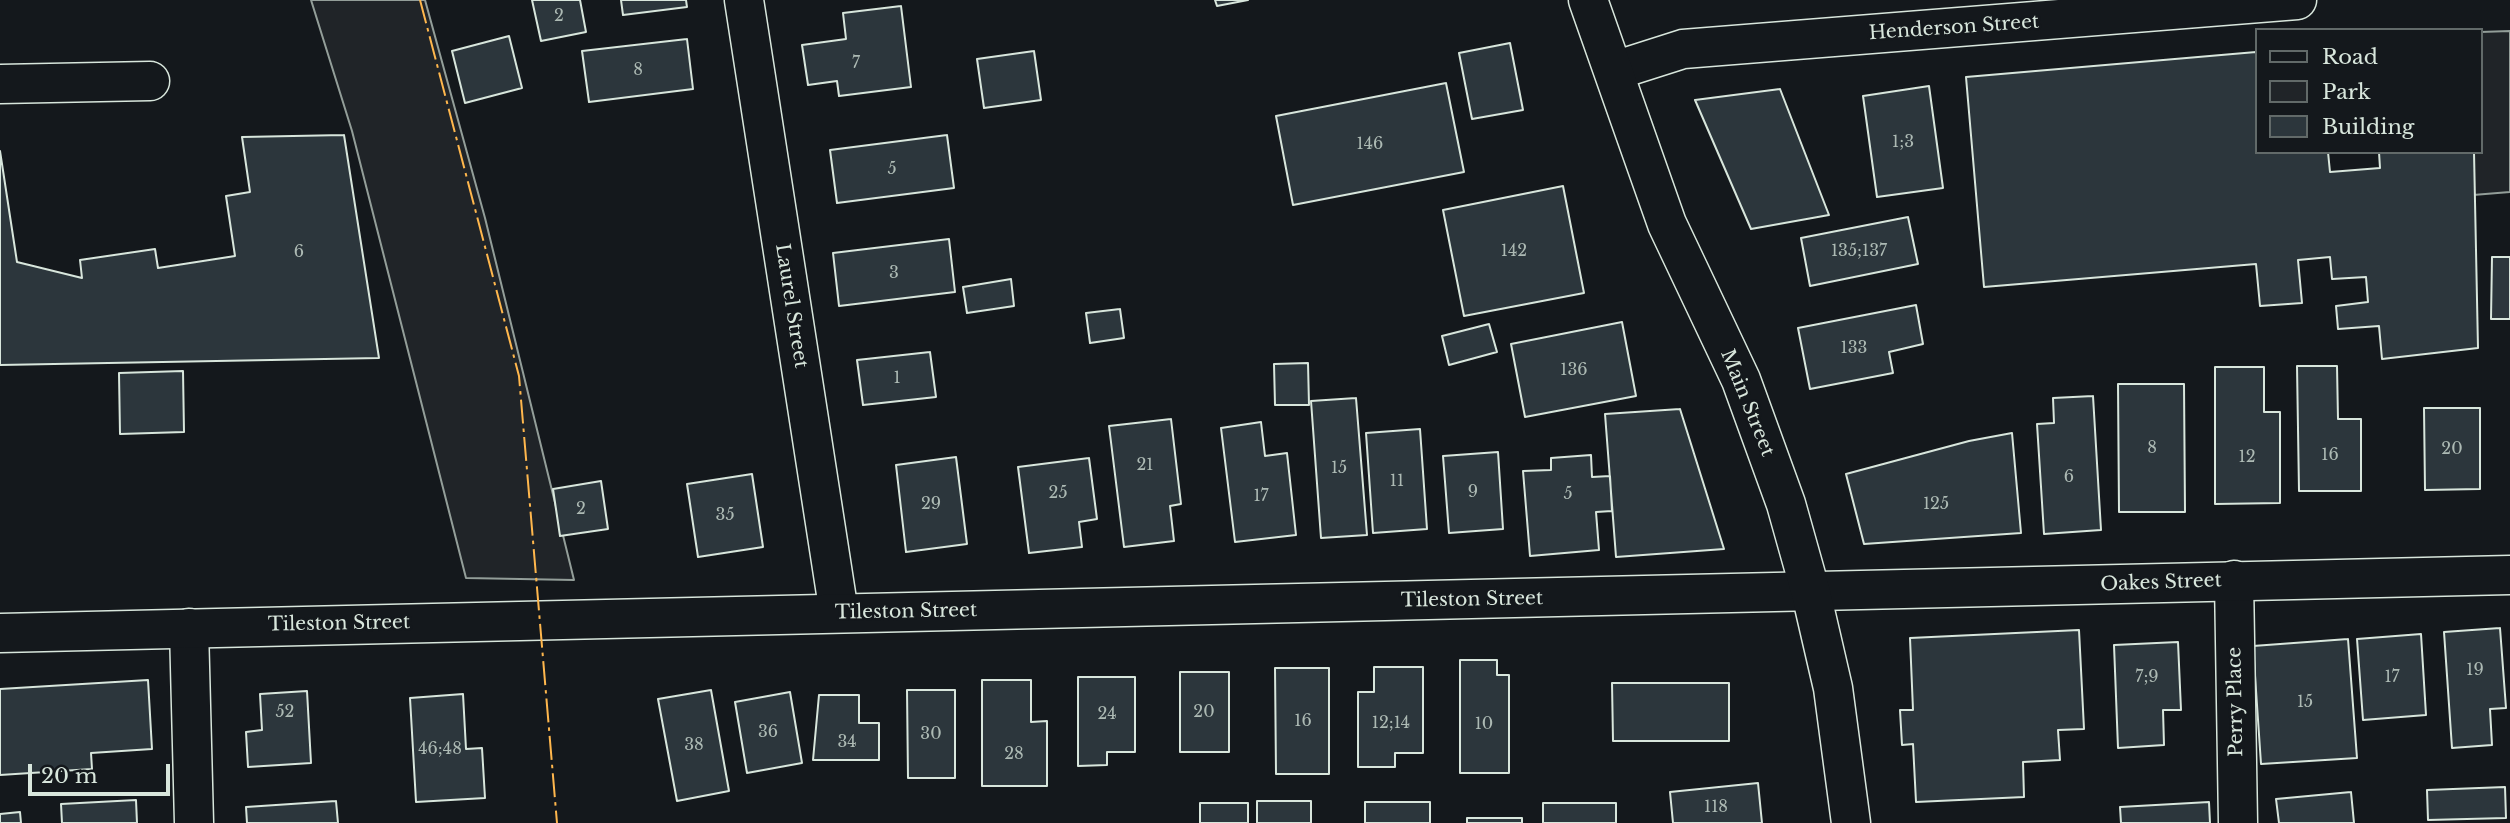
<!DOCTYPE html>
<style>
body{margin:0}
#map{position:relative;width:2510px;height:823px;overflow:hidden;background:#14181c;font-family:"Libre Baskerville",serif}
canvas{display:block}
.legend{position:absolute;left:2255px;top:28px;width:228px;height:126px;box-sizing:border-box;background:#14181c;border:2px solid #626a69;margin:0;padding:9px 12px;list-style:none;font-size:21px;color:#d8e6dc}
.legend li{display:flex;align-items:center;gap:14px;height:35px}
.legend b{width:35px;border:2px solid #626a69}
.scale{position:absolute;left:28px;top:764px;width:142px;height:32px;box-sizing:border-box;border:4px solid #d8e6dc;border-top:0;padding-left:9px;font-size:21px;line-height:24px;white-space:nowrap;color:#d8e6dc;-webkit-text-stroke:5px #14181c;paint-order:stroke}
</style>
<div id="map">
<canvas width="2510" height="823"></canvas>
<ul class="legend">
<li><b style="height:9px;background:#14181c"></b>Road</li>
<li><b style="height:19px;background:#202428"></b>Park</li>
<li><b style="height:19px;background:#2c363c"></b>Building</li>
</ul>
<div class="scale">20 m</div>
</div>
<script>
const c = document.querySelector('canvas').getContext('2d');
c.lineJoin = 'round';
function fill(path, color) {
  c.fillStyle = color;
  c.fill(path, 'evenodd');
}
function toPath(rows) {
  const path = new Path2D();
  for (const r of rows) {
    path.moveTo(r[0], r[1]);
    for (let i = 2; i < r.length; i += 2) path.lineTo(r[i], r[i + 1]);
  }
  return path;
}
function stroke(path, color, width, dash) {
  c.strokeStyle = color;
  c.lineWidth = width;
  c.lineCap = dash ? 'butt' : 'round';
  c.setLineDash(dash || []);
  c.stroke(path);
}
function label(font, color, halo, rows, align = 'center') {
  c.font = font + ' "Libre Baskerville",serif';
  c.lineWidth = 5;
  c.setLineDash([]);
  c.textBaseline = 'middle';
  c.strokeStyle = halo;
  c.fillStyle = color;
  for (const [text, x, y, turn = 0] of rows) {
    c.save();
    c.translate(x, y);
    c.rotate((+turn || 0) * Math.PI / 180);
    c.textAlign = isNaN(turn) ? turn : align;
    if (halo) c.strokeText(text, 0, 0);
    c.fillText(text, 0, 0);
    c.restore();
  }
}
const green = toPath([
 [311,0,425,0,485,218,574,580,466,578,352,131,311,0],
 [2510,31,2510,192,2473,195,2474,152,2480,152,2480,32,2510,31]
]);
const building = toPath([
 [532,0,580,0,586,32,541,41,532,0],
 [621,0,686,0,687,7,623,15,621,0],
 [1215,0,1248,0,1217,6,1215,0],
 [901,6,911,87,839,96,837,81,808,85,802,45,846,39,843,13,901,6],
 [509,36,522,88,465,103,452,51,509,36],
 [687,39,693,89,589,102,582,51,687,39],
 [1510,43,1523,110,1472,119,1459,53,1510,43],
 [1034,51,1041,100,984,108,977,59,1034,51],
 [2256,52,2256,152,2328,152,2330,172,2380,168,2379,152,2474,152,2478,348,2382,359,2379,326,2338,329,2336,306,2368,302,2366,277,2332,279,2330,257,2298,260,2302,303,2260,306,2256,264,1984,287,1966,77,2256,52],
 [1446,83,1464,172,1293,205,1276,116,1446,83],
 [1929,86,1943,188,1877,197,1863,96,1929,86],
 [1780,89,1829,215,1751,229,1695,100,1780,89],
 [344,135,379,358,0,365,0,151,17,262,82,278,80,260,155,249,158,268,235,256,226,196,250,192,242,137,344,135],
 [947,135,954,188,837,203,830,150,947,135],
 [1563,186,1584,293,1464,316,1443,210,1563,186],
 [1908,217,1918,264,1810,286,1801,238,1908,217],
 [949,239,955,292,839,306,833,253,949,239],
 [2492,257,2510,257,2510,319,2491,319,2492,257],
 [1011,279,1014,306,967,313,963,287,1011,279],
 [1916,305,1923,344,1889,352,1893,373,1810,389,1798,328,1916,305],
 [1120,309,1124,338,1090,343,1086,313,1120,309],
 [1622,322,1636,396,1525,417,1511,344,1622,322],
 [1489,324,1497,352,1449,365,1442,336,1489,324],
 [930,352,936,397,863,405,857,360,930,352],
 [1308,363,1309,405,1275,405,1274,364,1308,363],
 [2297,366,2337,366,2338,419,2361,419,2361,491,2299,491,2297,366],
 [2215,367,2264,367,2264,412,2280,412,2280,503,2215,504,2215,367],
 [183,371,184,432,120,434,119,373,183,371],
 [2118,384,2184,384,2185,512,2119,512,2118,384],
 [2093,396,2101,530,2044,534,2037,424,2054,423,2053,398,2093,396],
 [1356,398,1367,535,1321,538,1311,401,1356,398],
 [2424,408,2480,408,2480,489,2425,490,2424,408],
 [1680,409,1724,549,1616,557,1605,414,1680,409],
 [1171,419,1181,504,1170,506,1174,541,1124,547,1109,426,1171,419],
 [1261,422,1265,456,1287,453,1296,535,1235,542,1221,428,1261,422],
 [1420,429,1427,529,1373,533,1366,433,1420,429],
 [2012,433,2021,533,1864,544,1846,474,1969,441,2012,433],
 [1498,452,1503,529,1449,533,1443,456,1498,452],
 [1591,455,1592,477,1610,476,1612,511,1596,512,1599,550,1530,556,1523,471,1551,470,1551,458,1591,455],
 [956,457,967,544,906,552,896,465,956,457],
 [1089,458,1097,519,1079,522,1082,547,1029,553,1018,467,1089,458],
 [752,474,763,547,698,557,687,484,752,474],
 [601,481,608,529,560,536,553,489,601,481],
 [2500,628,2506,708,2490,709,2492,745,2452,748,2444,632,2500,628],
 [2079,630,2084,729,2058,730,2060,760,2023,762,2024,797,1916,802,1913,744,1902,745,1900,710,1913,710,1910,638,2079,630],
 [2421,634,2426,715,2363,720,2357,639,2421,634],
 [2348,639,2357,758,2261,764,2253,646,2348,639],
 [2178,642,2181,710,2163,710,2164,745,2118,748,2114,645,2178,642],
 [1460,660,1497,660,1497,675,1509,675,1509,773,1460,773,1460,660],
 [1374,667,1423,667,1423,753,1395,753,1395,767,1358,767,1358,692,1374,692,1374,667],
 [1275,668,1329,668,1329,774,1276,774,1275,668],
 [1180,672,1229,672,1229,752,1180,752,1180,672],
 [1078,677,1135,677,1135,752,1107,752,1107,765,1078,766,1078,677],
 [148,680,152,749,91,753,92,769,0,775,0,689,148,680],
 [982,680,1031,680,1031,722,1047,721,1047,786,982,786,982,680],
 [1612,683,1729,683,1729,741,1613,741,1612,683],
 [711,690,729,791,677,801,658,699,711,690],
 [907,690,955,690,955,778,908,778,907,690],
 [307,691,311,763,248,767,246,732,262,730,260,694,307,691],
 [790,692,802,763,747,773,735,702,790,692],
 [463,694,466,749,482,748,485,798,416,802,410,698,463,694],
 [819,695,859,695,859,723,879,723,879,760,813,760,819,695],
 [1758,783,1762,823,1673,823,1670,792,1758,783],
 [2505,787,2506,818,2428,820,2427,790,2505,787],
 [2351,792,2354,823,2279,823,2276,799,2351,792],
 [136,800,137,823,62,823,61,804,136,800],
 [336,801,338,823,247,823,246,807,336,801],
 [1257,801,1311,801,1311,823,1257,823,1257,801],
 [1365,802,1430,802,1430,823,1365,823,1365,802],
 [2209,802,2210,823,2121,823,2120,807,2209,802],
 [1200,803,1248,803,1248,823,1200,823,1200,803],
 [1543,803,1616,803,1616,823,1543,823,1543,803],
 [20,812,21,823,0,823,0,814,20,812],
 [1467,818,1522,818,1522,823,1467,823,1467,818]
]);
const street = toPath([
 [744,0,839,613],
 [1614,71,1683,49,2297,0],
 [0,84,150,81],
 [2234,580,2238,823],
 [189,628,194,823]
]);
const secondary = toPath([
 [0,633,2510,575]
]);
const primary = toPath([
 [1588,0,1667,224,1741,380,1786,504,1811,593,1833,688,1851,823]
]);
const power = toPath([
 [420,0,519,376,557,823]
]);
const numberNames = [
 ["2",559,16],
 ["7",856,63],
 ["8",638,70],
 ["1;3",1903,142],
 ["146",1370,144],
 ["5",892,169],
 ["142",1514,251],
 ["135;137",1859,251],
 ["6",299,252],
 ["3",894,273],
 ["133",1854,348],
 ["136",1574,370],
 ["1",897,378],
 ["8",2152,448],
 ["20",2452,449],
 ["16",2330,455],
 ["12",2247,457],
 ["21",1145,465],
 ["15",1339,468],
 ["6",2069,477],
 ["11",1397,481],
 ["9",1473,492],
 ["25",1058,493],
 ["5",1568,494],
 ["17",1261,496],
 ["29",931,504],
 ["125",1936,504],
 ["2",581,509],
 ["35",725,515],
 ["19",2475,670],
 ["7;9",2147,677],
 ["17",2392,677],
 ["15",2305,702],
 ["52",285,712],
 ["20",1204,712],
 ["24",1107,714],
 ["16",1303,721],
 ["12;14",1391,723],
 ["10",1484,724],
 ["36",768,732],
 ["30",931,734],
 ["34",847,742],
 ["38",694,745],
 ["46;48",440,749],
 ["28",1014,754],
 ["118",1716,807]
];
const streetNames = [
 ["Henderson Street",1954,28,-4],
 ["Laurel Street",791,306,81],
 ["Main Street",1747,403,68],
 ["Oakes Street",2161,583,-2],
 ["Tileston Street",1472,600,-1],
 ["Tileston Street",906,612,-1],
 ["Tileston Street",339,624,-1],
 ["Perry Place",2236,702,-91]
];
fill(green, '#202428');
stroke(green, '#939e99', 2);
fill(building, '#2c363c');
stroke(building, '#d8e6dc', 2);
stroke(street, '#d8e6dc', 41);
stroke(secondary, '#d8e6dc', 41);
stroke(primary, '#d8e6dc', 41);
stroke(street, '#14181c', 38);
stroke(secondary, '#14181c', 38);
stroke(primary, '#14181c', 38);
stroke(power, '#ffb74d', 2, [24, 5, 3.5, 5]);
label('16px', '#adbab4', null, numberNames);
label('19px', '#d8e6dc', '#14181c', streetNames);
</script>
